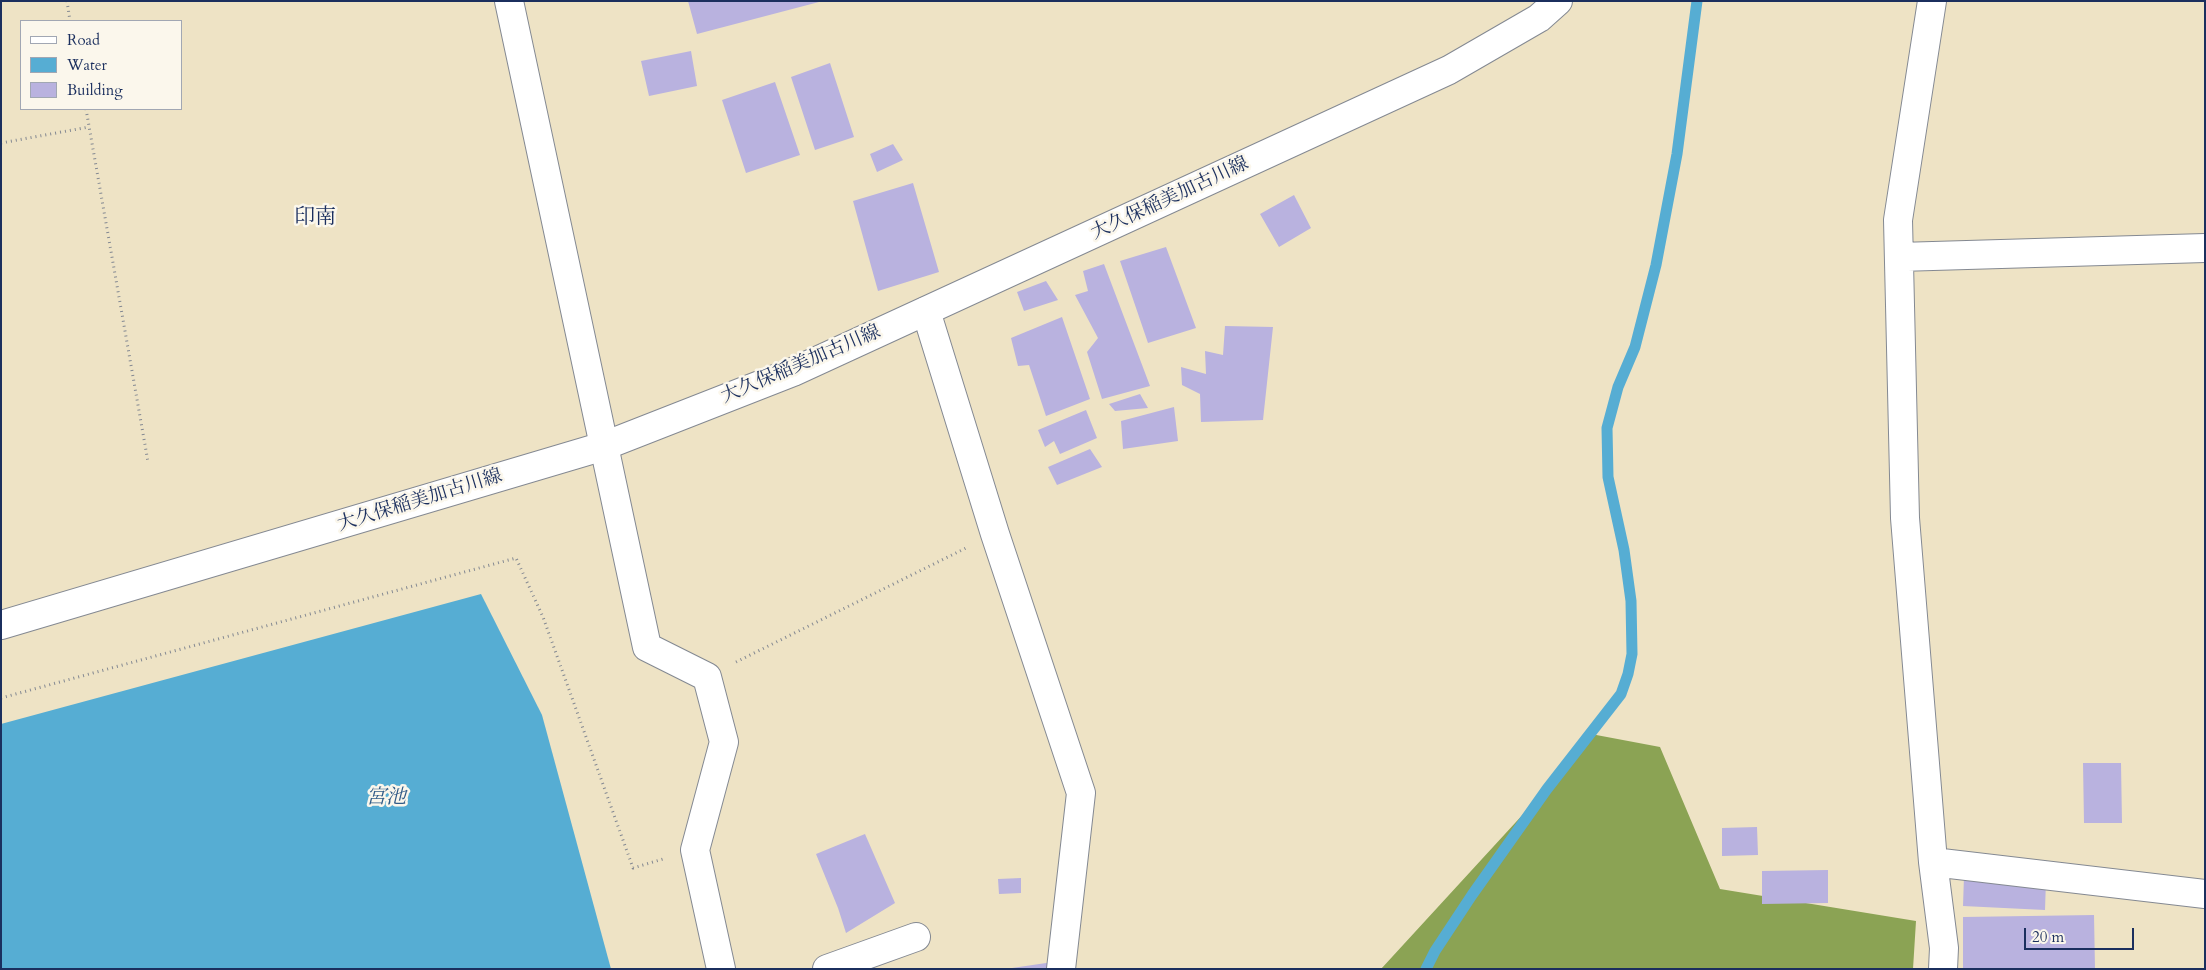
<!DOCTYPE html>
<meta charset="utf-8">
<style>
body{margin:0}
#map{position:relative;width:2206px;height:970px;overflow:hidden;background:#eee3c5;font-family:Cardo,serif}
canvas{display:block}
.frame{position:absolute;inset:0;border:2px solid #1b2f5e;pointer-events:none}
.legend{position:absolute;left:20px;top:20px;width:162px;height:90px;box-sizing:border-box;background:#fbf7ec;border:1px solid #a1a7b3;margin:0;padding:6px 9px;list-style:none;font-size:15px;color:#1b2f5e}
.legend li{display:flex;align-items:center;gap:10px;height:25px}
.legend b{width:25px;border:1px solid #a1a7b3}
.scale{position:absolute;left:2024px;top:928px;width:110px;height:22px;box-sizing:border-box;border:2px solid #1b2f5e;border-top:0;padding-left:6px;font-size:15px;line-height:18px;white-space:nowrap;color:#1b2f5e;-webkit-text-stroke:4px #fbf7ec;paint-order:stroke}
</style>
<div id="map">
<canvas width="2206" height="970"></canvas>
<div class="frame"></div>
<ul class="legend">
<li><b style="height:6px;background:#fff"></b>Road</li>
<li><b style="height:14px;background:#56add3"></b>Water</li>
<li><b style="height:14px;background:#b9b2df"></b>Building</li>
</ul>
<div class="scale">20 m</div>
</div>
<script>
const c = document.querySelector('canvas').getContext('2d');
c.lineJoin = 'round';
function fill(path, color) {
  c.fillStyle = color;
  c.fill(path, 'evenodd');
}
function toPath(rows) {
  const path = new Path2D();
  for (const r of rows) {
    path.moveTo(r[0], r[1]);
    for (let i = 2; i < r.length; i += 2) path.lineTo(r[i], r[i + 1]);
  }
  return path;
}
function stroke(path, color, width, dash) {
  c.strokeStyle = color;
  c.lineWidth = width;
  c.lineCap = dash ? 'butt' : 'round';
  c.setLineDash(dash || []);
  c.stroke(path);
}
function label(font, color, halo, rows, align = 'center') {
  c.font = font + ' Cardo,"Noto Serif JP",serif';
  c.lineWidth = 5;
  c.setLineDash([]);
  c.textBaseline = 'middle';
  c.strokeStyle = halo;
  c.fillStyle = color;
  for (const [text, x, y, turn = 0] of rows) {
    c.save();
    c.translate(x, y);
    c.rotate((+turn || 0) * Math.PI / 180);
    c.textAlign = isNaN(turn) ? turn : align;
    if (halo) c.strokeText(text, 0, 0);
    c.fillText(text, 0, 0);
    c.restore();
  }
}
const forest = toPath([
 [1591,734,1660,747,1720,889,1916,921,1913,969,1381,969,1549,786]
]);
const water = toPath([
 [481,594,542,715,611,969,1,969,1,724]
]);
const stream = toPath([
 [1426,969,1435,951,1472,895,1547,789,1621,694,1628,674,1632,654,1631,601,1624,550,1608,477,1607,428,1618,387,1635,347,1656,265,1677,154,1697,1]
]);
const building = toPath([
 [688,1,819,1,819,2,697,34],
 [691,51,697,86,649,96,641,61],
 [830,63,854,137,815,150,791,77],
 [775,82,800,155,746,173,722,100],
 [893,144,903,160,877,172,870,154],
 [913,183,939,272,878,291,853,201],
 [1294,195,1311,228,1279,247,1260,214],
 [1166,247,1196,328,1148,343,1120,261],
 [1104,264,1150,386,1102,399,1087,352,1098,338,1075,295,1088,291,1083,271],
 [1046,281,1058,300,1024,311,1017,292],
 [1062,317,1090,399,1046,416,1029,365,1018,366,1011,338],
 [1225,326,1273,327,1263,420,1201,422,1200,394,1182,385,1181,367,1206,374,1205,351,1223,355],
 [1140,394,1148,408,1115,411,1109,404],
 [1174,407,1178,441,1123,449,1121,421],
 [1086,410,1097,438,1060,454,1054,441,1045,447,1038,430],
 [1090,449,1102,467,1057,485,1048,467],
 [2083,763,2121,763,2122,823,2084,823],
 [1757,827,1758,855,1722,856,1722,828],
 [865,834,895,903,846,933,838,908,816,854],
 [1828,870,1828,903,1762,904,1762,871],
 [1964,876,2046,880,2045,910,1963,906],
 [1021,878,1021,893,999,894,998,879],
 [2094,915,2095,969,1963,969,1963,917],
 [1053,962,1054,969,1012,969,1012,968]
]);
const path = toPath([
 [67,1,70,21],
 [86,109,148,462],
 [1,143,89,127],
 [736,662,966,548],
 [1,698,516,558,543,617,633,868,663,859]
]);
const minor = toPath([
 [509,1,647,647,707,677,724,742,695,850,721,969],
 [1932,1,1898,220,1905,518,1933,862,1944,948,1943,969],
 [1899,257,2205,248],
 [926,311,995,534,1081,793,1061,969],
 [1933,862,2205,894],
 [827,969,916,937]
]);
const secondary = toPath([
 [1,625,604,446,793,372,1449,70,1539,18,1558,1]
]);
const streetNames = [
 ["大久保稲美加古川線",1170,199,-25],
 ["大久保稲美加古川線",801,365,-23],
 ["大久保稲美加古川線",420,501,-17]
];
const waterNames = [
 ["宮池",386,798]
];
const quarterNames = [
 ["印南",315,218]
];
fill(forest, '#8ba354');
fill(water, '#56add3');
stroke(stream, '#56add3', 11);
fill(building, '#b9b2df');
stroke(minor, '#848992', 30);
stroke(secondary, '#848992', 30);
stroke(path, '#848992', 3, [1, 4]);
stroke(minor, '#fff', 28);
stroke(secondary, '#fff', 28);
label('19px', '#1b2f5e', '#fbf7ec', streetNames);
label('italic 20px', '#305b87', '#fbf7ec', waterNames);
label('21px', '#1b2f5e', '#fbf7ec', quarterNames);
</script>
